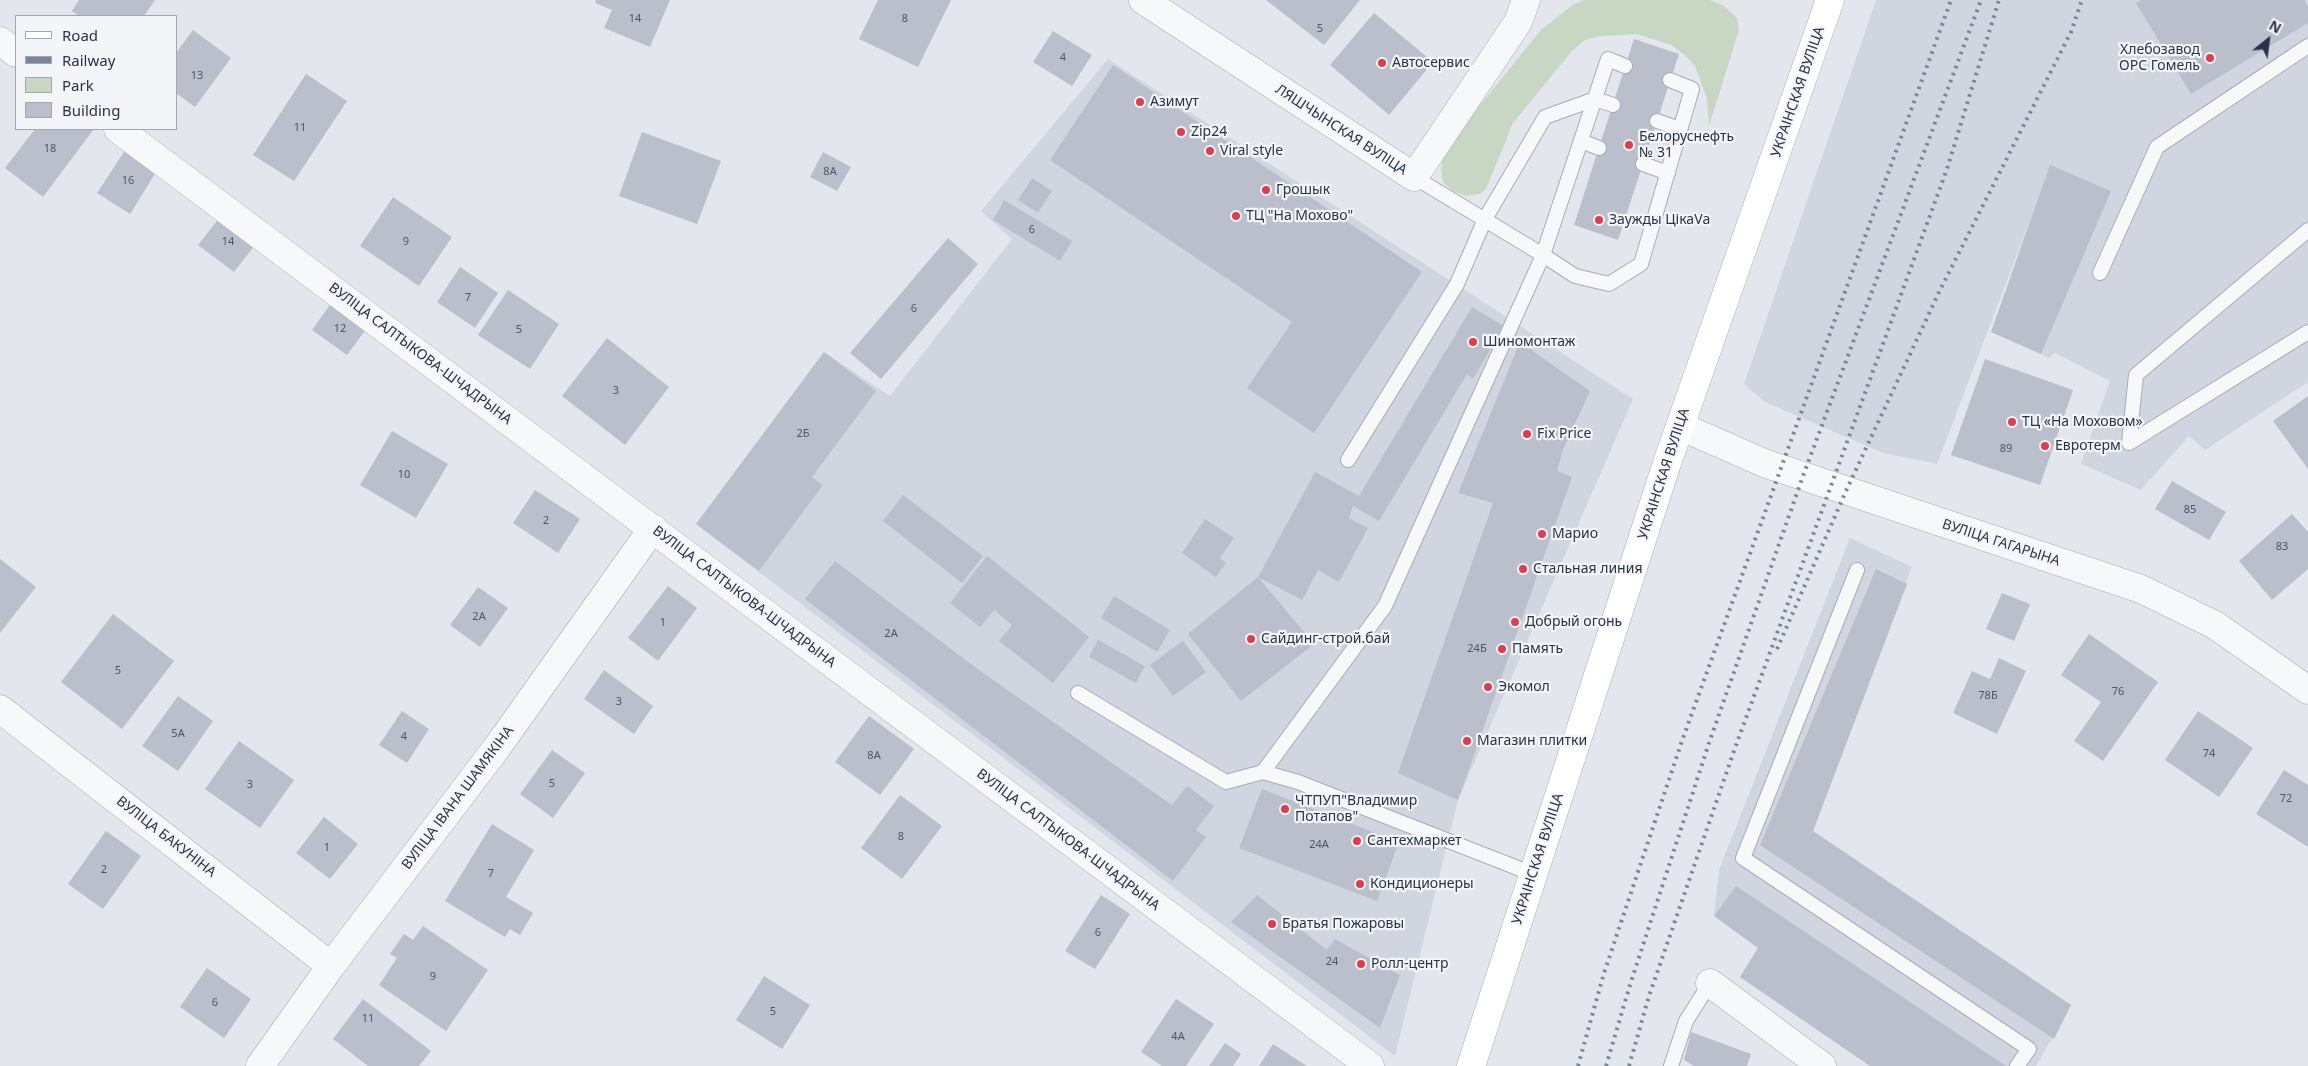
<!DOCTYPE html>
<meta charset="utf-8">
<style>
body{margin:0}
#map{position:relative;width:2308px;height:1066px;overflow:hidden;background:#e3e6ec;font-family:"Noto Sans",sans-serif}
canvas{display:block}
.legend{position:absolute;left:15px;top:15px;width:162px;height:115px;box-sizing:border-box;background:#f3f5f9;border:1px solid #a2a7b2;margin:0;padding:6px 9px;list-style:none;font-size:15px;color:#293247}
.legend li{display:flex;align-items:center;gap:10px;height:25px}
.legend b{width:25px;border:1px solid #a2a7b2}
.north{position:absolute;left:2243px;top:15px;width:50px;height:50px;-webkit-text-stroke:4px #f3f5f9;paint-order:stroke;rotate:29deg;font-size:14px;font-weight:700;line-height:20px;text-align:center;color:#293247}
.north::after{content:'';display:block;margin:auto;width:18px;height:22px;background:#293247;clip-path:polygon(50% 0,100% 100%,50% 72%,0 100%)}
</style>
<div id="map">
<canvas width="2308" height="1066"></canvas>
<ul class="legend">
<li><b style="height:6px;background:#fff"></b>Road</li>
<li><b style="height:6px;background:#7b8498"></b>Railway</li>
<li><b style="height:14px;background:#c7d7c3"></b>Park</li>
<li><b style="height:14px;background:#babfcb"></b>Building</li>
</ul>
<div class="north">N</div>
</div>
<script>
const c = document.querySelector('canvas').getContext('2d');
c.lineJoin = 'round';
function fill(path, color) {
  c.fillStyle = color;
  c.fill(path, 'evenodd');
}
function toPath(rows) {
  const path = new Path2D();
  for (const r of rows) {
    path.moveTo(r[0], r[1]);
    for (let i = 2; i < r.length; i += 2) path.lineTo(r[i], r[i + 1]);
  }
  return path;
}
function stroke(path, color, width, dash) {
  c.strokeStyle = color;
  c.lineWidth = width;
  c.lineCap = dash ? 'butt' : 'round';
  c.setLineDash(dash || []);
  c.stroke(path);
}
function label(font, color, halo, rows, align = 'center') {
  c.font = font + ' "Noto Sans",sans-serif';
  c.lineWidth = 4.5;
  c.setLineDash([]);
  c.textBaseline = 'middle';
  c.strokeStyle = halo;
  c.fillStyle = color;
  for (const [text, x, y, turn = 0] of rows) {
    c.save();
    c.translate(x, y);
    c.rotate((+turn || 0) * Math.PI / 180);
    c.textAlign = isNaN(turn) ? turn : align;
    if (halo) c.strokeText(text, 0, 0);
    c.fillText(text, 0, 0);
    c.restore();
  }
}
const built = toPath([
 [1876,0,2308,0,2308,382,2205,450,2189,436,2141,490,2081,464,2110,381,2055,353,2049,358,1991,332,2037,202,1937,464,1883,453,1765,402,1744,384],
 [1108,59,1633,399,1458,800,1395,1056,696,524,824,352,890,396,1012,239,981,211],
 [1850,538,1912,567,1813,831,2071,1005,2036,1066,1870,1066,1740,977,1758,948,1714,916,1719,870]
]);
const green = toPath([
 [1584,0,1710,0,1724,6,1737,18,1739,30,1709,126,1707,99,1695,66,1685,55,1671,45,1637,34,1601,36,1585,40,1572,51,1513,123,1486,189,1479,194,1466,196,1453,191,1443,182,1441,170,1443,156,1452,140,1541,30,1571,6]
]);
const building = toPath([
 [79,0,155,0,144,16,79,16,72,11],
 [596,0,670,0,650,47,604,28,612,10,595,3],
 [878,0,951,0,918,67,859,39],
 [1266,0,1360,0,1324,45],
 [2141,0,2304,0,2308,7,2308,23,2191,94,2136,3],
 [1374,13,1433,62,1389,115,1330,65],
 [193,30,231,58,195,107,176,93,176,53],
 [1053,31,1092,55,1072,86,1033,62],
 [1634,39,1679,54,1618,240,1574,225],
 [1113,65,1422,272,1314,433,1247,388,1292,322,1050,160],
 [306,74,347,101,294,181,253,155],
 [35,129,94,129,43,197,5,168],
 [642,132,721,161,697,224,619,196],
 [126,149,158,169,130,214,97,193],
 [823,152,851,167,837,191,810,177],
 [2050,165,2111,191,2041,354,1991,332],
 [1032,178,1052,191,1038,213,1018,200],
 [393,197,452,237,419,286,360,246],
 [1004,200,1072,241,1060,261,993,220],
 [224,212,259,240,234,272,198,245],
 [948,238,978,264,881,379,850,353],
 [460,267,498,293,475,328,437,302],
 [508,290,559,324,530,369,478,335],
 [332,302,367,328,347,355,312,330],
 [1472,307,1504,326,1473,379,1467,374,1379,521,1353,506,1349,518,1368,528,1339,582,1318,570,1302,600,1258,577,1315,472,1359,496],
 [607,338,669,387,625,445,562,396],
 [1520,342,1590,391,1563,450,1557,471,1572,477,1458,800,1398,773,1493,503,1458,493],
 [824,352,876,391,812,477,823,485,759,571,696,524],
 [1985,359,2073,390,2040,485,1951,455],
 [2308,396,2308,469,2273,421],
 [392,431,448,464,416,518,360,485],
 [2172,481,2226,512,2209,540,2155,509],
 [535,490,580,519,558,553,513,523],
 [903,495,983,556,962,583,883,521],
 [2292,514,2308,532,2308,569,2272,600,2239,561],
 [1205,519,1234,538,1220,558,1226,563,1216,577,1182,553],
 [987,556,1089,637,1053,683,999,641,1012,625,994,610,980,627,950,603],
 [0,559,36,587,0,633],
 [835,561,976,668,1172,805,1187,786,1214,806,1196,830,1206,837,1173,881,805,599],
 [1876,569,1907,584,1813,831,2071,1005,2054,1039,1760,845],
 [1258,577,1314,644,1241,701,1188,634],
 [668,586,697,608,658,661,628,638],
 [478,587,508,608,480,647,450,625],
 [2002,593,2030,604,2014,641,1986,629],
 [1114,596,1170,630,1157,652,1101,618],
 [113,614,174,661,122,729,61,682],
 [2089,634,2158,682,2103,761,2074,741,2101,702,2061,675],
 [1098,640,1145,666,1136,683,1089,657],
 [1183,641,1206,672,1173,696,1150,665],
 [1999,658,2026,671,1997,734,1953,713,1972,671,1990,679],
 [604,670,653,706,634,734,584,699],
 [178,696,213,721,178,771,142,746],
 [402,711,429,729,407,763,379,745],
 [2198,711,2253,748,2219,797,2165,760],
 [869,716,914,749,880,795,835,762],
 [239,741,294,780,260,828,205,789],
 [552,750,585,773,553,818,520,794],
 [2284,770,2308,785,2308,847,2256,814],
 [1262,789,1399,842,1377,901,1239,848],
 [900,795,942,826,902,879,861,848],
 [324,817,358,844,330,879,296,853],
 [492,824,534,850,506,897,533,913,520,935,510,929,505,937,445,901],
 [106,831,141,856,103,909,68,884],
 [1736,886,2006,1066,1870,1066,1740,977,1758,948,1714,916],
 [1101,895,1130,914,1095,969,1065,951],
 [1257,895,1327,950,1335,939,1400,975,1380,1028,1231,922],
 [423,926,488,970,446,1031,379,985,397,958,390,954,404,934,413,940],
 [207,968,251,999,224,1038,180,1007],
 [764,976,810,1005,782,1049,736,1020],
 [363,999,431,1051,419,1066,368,1066,333,1039],
 [1176,999,1214,1024,1186,1066,1162,1066,1141,1052],
 [1691,1032,1751,1054,1747,1066,1694,1066,1684,1060],
 [1225,1043,1241,1054,1233,1066,1209,1066],
 [1273,1044,1307,1066,1259,1066]
]);
const service = toPath([
 [1625,66,1608,59,1543,255,1575,276,1609,284,1641,264,1692,89,1670,80],
 [1657,121,1680,129],
 [1581,141,1599,148],
 [1643,164,1668,173],
 [2100,273,2157,147,2308,46],
 [2129,443,2136,375,2308,230],
 [2129,443,2308,332],
 [1348,460,1457,284,1485,219,1545,117,1595,99,1613,105],
 [1857,570,1743,858,2029,1049,2017,1066],
 [1078,693,1226,782,1263,772,1298,782,1533,874],
 [1263,772,1385,606,1543,255,1414,177],
 [1671,1066,1686,1021,1710,983]
]);
const minor = toPath([
 [1143,0,1414,177,1518,22,1526,0],
 [0,41,16,53],
 [118,129,1370,1066],
 [0,709,331,966],
 [1710,983,1822,1066],
 [260,1066,331,966,498,746,653,528]
]);
const tertiary = toPath([
 [1680,426,1764,463,2141,589,2215,625,2308,690]
]);
const secondary = toPath([
 [1471,1066,1667,463,1830,0]
]);
const rail = toPath([
 [1777,649,1846,491,1940,290,2071,32,2082,0],
 [1578,1066,1604,973,1683,738,1951,0],
 [1606,1066,1630,985,1709,743,1803,476,1981,0],
 [1629,1066,1649,996,1735,748,1947,169,1999,0]
]);
const markers = [
 [2210,58,5,"#dc3e4e"],
 [1382,63,5,"#dc3e4e"],
 [1140,102,5,"#dc3e4e"],
 [1181,132,5,"#dc3e4e"],
 [1629,145,5,"#dc3e4e"],
 [1210,151,5,"#dc3e4e"],
 [1266,190,5,"#dc3e4e"],
 [1236,216,5,"#dc3e4e"],
 [1599,220,5,"#dc3e4e"],
 [1473,342,5,"#dc3e4e"],
 [2012,422,5,"#dc3e4e"],
 [1527,434,5,"#dc3e4e"],
 [2045,446,5,"#dc3e4e"],
 [1542,534,5,"#dc3e4e"],
 [1523,569,5,"#dc3e4e"],
 [1515,622,5,"#dc3e4e"],
 [1251,639,5,"#dc3e4e"],
 [1502,649,5,"#dc3e4e"],
 [1488,687,5,"#dc3e4e"],
 [1467,741,5,"#dc3e4e"],
 [1285,809,5,"#dc3e4e"],
 [1357,841,5,"#dc3e4e"],
 [1360,884,5,"#dc3e4e"],
 [1272,924,5,"#dc3e4e"],
 [1361,964,5,"#dc3e4e"]
];
const numberNames = [
 ["14",635,19],
 ["8",905,19],
 ["5",1320,29],
 ["4",1063,58],
 ["13",197,76],
 ["11",300,128],
 ["18",50,149],
 ["8А",830,172],
 ["16",128,181],
 ["6",1032,230],
 ["14",228,242],
 ["9",406,242],
 ["7",468,298],
 ["6",914,309],
 ["12",340,329],
 ["5",519,330],
 ["3",616,391],
 ["2Б",803,434],
 ["89",2006,449],
 ["10",404,475],
 ["85",2190,510],
 ["2",546,521],
 ["83",2282,547],
 ["2А",479,617],
 ["1",663,623],
 ["2А",891,634],
 ["24Б",1477,649],
 ["5",118,671],
 ["76",2118,692],
 ["78Б",1988,696],
 ["3",619,702],
 ["5А",178,734],
 ["4",404,737],
 ["74",2209,754],
 ["8А",874,756],
 ["5",552,784],
 ["3",250,785],
 ["72",2286,799],
 ["8",901,837],
 ["24А",1319,845],
 ["1",327,848],
 ["2",104,870],
 ["7",491,874],
 ["6",1098,933],
 ["24",1332,962],
 ["9",433,977],
 ["6",215,1003],
 ["5",773,1012],
 ["11",368,1019],
 ["4А",1178,1037]
];
const poiNames = [
 ["Хлебозавод",2200,50,"right"],
 ["ОРС Гомель",2200,66,"right"],
 ["Автосервис",1392,63],
 ["Азимут",1150,102],
 ["Zip24",1191,132],
 ["Белоруснефть",1639,137],
 ["№ 31",1639,153],
 ["Viral style",1220,151],
 ["Грошык",1276,190],
 ["ТЦ \"На Мохово\"",1246,216],
 ["Заужды ЦікаVа",1609,220],
 ["Шиномонтаж",1483,342],
 ["ТЦ «На Моховом»",2022,422],
 ["Fix Price",1537,434],
 ["Евротерм",2055,446],
 ["Марио",1552,534],
 ["Стальная линия",1533,569],
 ["Добрый огонь",1525,622],
 ["Сайдинг-строй.бай",1261,639],
 ["Память",1512,649],
 ["Экомол",1498,687],
 ["Магазин плитки",1477,741],
 ["ЧТПУП\"Владимир",1295,801],
 ["Потапов\"",1295,817],
 ["Сантехмаркет",1367,841],
 ["Кондиционеры",1370,884],
 ["Братья Пожаровы",1282,924],
 ["Ролл-центр",1371,964]
];
const streetNames = [
 ["УКРАІНСКАЯ ВУЛІЦА",1798,92,-71],
 ["ЛЯШЧЫНСКАЯ ВУЛІЦА",1341,130,33],
 ["ВУЛІЦА САЛТЫКОВА-ШЧАДРЫНА",420,354,37],
 ["УКРАІНСКАЯ ВУЛІЦА",1664,474,-72],
 ["ВУЛІЦА ГАГАРЫНА",2001,543,18],
 ["ВУЛІЦА САЛТЫКОВА-ШЧАДРЫНА",744,597,37],
 ["ВУЛІЦА ІВАНА ШАМЯКІНА",458,798,-53],
 ["ВУЛІЦА БАКУНІНА",166,837,38],
 ["ВУЛІЦА САЛТЫКОВА-ШЧАДРЫНА",1068,840,37],
 ["УКРАІНСКАЯ ВУЛІЦА",1538,859,-72]
];
fill(built, '#d1d5df');
fill(green, '#c7d7c3');
fill(building, '#babfcb');
stroke(service, '#a7acb7', 16);
stroke(minor, '#a7acb7', 29);
stroke(tertiary, '#a7acb7', 29);
stroke(secondary, '#a7acb7', 29);
stroke(service, '#f6f8fa', 14);
stroke(minor, '#f6f8fa', 28);
stroke(tertiary, '#f6f8fa', 28);
stroke(secondary, '#fff', 28);
stroke(rail, '#7b8498', 4, [2.5, 5]);
for (const [x, y, r, color] of markers) {
  const dot = new Path2D();
  dot.arc(x, y, r, 0, 2 * Math.PI);
  c.fillStyle = color;
  c.fill(dot);
  stroke(dot, '#f3f5f9', 2);
}
label('11px', '#4d5568', null, numberNames);
label('14px', '#293247', '#f3f5f9', poiNames, 'left');
label('14px', '#293247', '#f3f5f9', streetNames);
</script>
